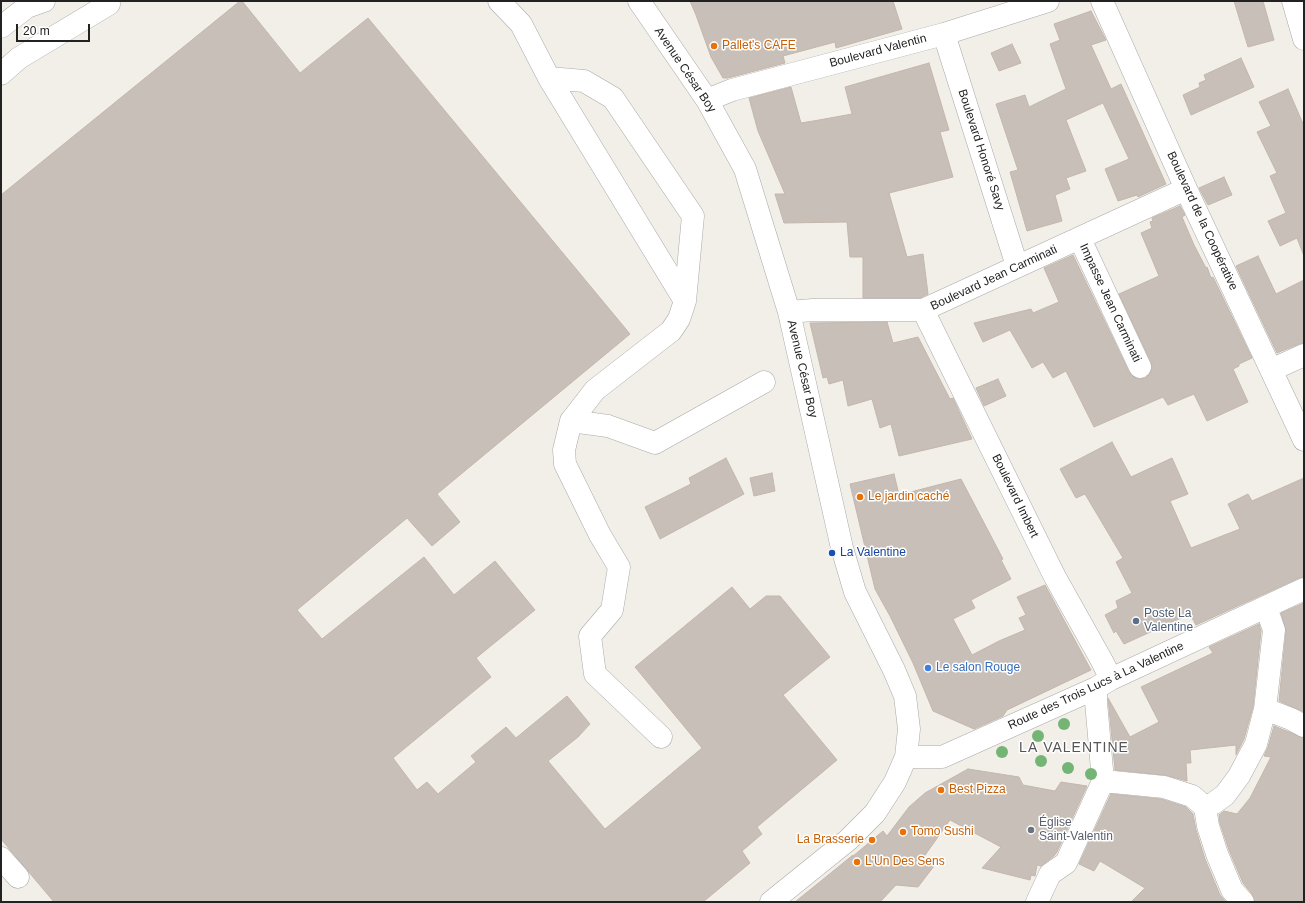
<!DOCTYPE html>
<meta charset="utf-8">
<style>
body{margin:0}
#map{position:relative;width:1305px;height:903px;overflow:hidden;background:#f2efe9;font-family:Helvetica,sans-serif}
canvas{display:block}
.frame{position:absolute;inset:0;border:2px solid #222;pointer-events:none}
.scale{position:absolute;left:16px;top:24px;width:74px;height:18px;box-sizing:border-box;border:2px solid #222;border-top:0;padding-left:5px;font-size:12px;line-height:14px;white-space:nowrap;color:#222;-webkit-text-stroke:3px #fff;paint-order:stroke}
</style>
<div id="map">
<canvas width="1305" height="903"></canvas>
<div class="frame"></div>
<div class="scale">20 m</div>
</div>
<script>
const c = document.querySelector('canvas').getContext('2d');
c.lineJoin = 'round';
function fill(path, color) {
  c.fillStyle = color;
  c.fill(path, 'evenodd');
}
function toPath(rows) {
  const path = new Path2D();
  for (const r of rows) {
    path.moveTo(r[0], r[1]);
    for (let i = 2; i < r.length; i += 2) path.lineTo(r[i], r[i + 1]);
  }
  return path;
}
function stroke(path, color, width, dash) {
  c.strokeStyle = color;
  c.lineWidth = width;
  c.lineCap = dash ? 'butt' : 'round';
  c.setLineDash(dash || []);
  c.stroke(path);
}
function label(font, color, halo, rows, align = 'center') {
  c.font = font + ' Helvetica,sans-serif';
  c.lineWidth = 3;
  c.setLineDash([]);
  c.textBaseline = 'middle';
  c.strokeStyle = halo;
  c.fillStyle = color;
  for (const [text, x, y, turn = 0] of rows) {
    c.save();
    c.translate(x, y);
    c.rotate((+turn || 0) * Math.PI / 180);
    c.textAlign = isNaN(turn) ? turn : align;
    if (halo) c.strokeText(text, 0, 0);
    c.fillText(text, 0, 0);
    c.restore();
  }
}
const building = toPath([
 [240,1,242,1,300,73,368,18,630,334,437,494,460,522,432,546,407,518,297,610,322,639,424,557,454,595,495,561,535,610,476,658,491,677,393,758,417,790,427,782,438,794,476,762,471,756,506,727,516,738,567,696,590,724,578,737,548,761,605,829,702,748,635,667,732,587,750,609,766,596,780,596,830,657,783,695,837,760,757,827,762,834,742,851,750,863,703,902,54,902,1,839,1,195,240,1],
 [690,1,893,1,902,29,836,48,835,42,783,56,785,63,728,78,723,78,711,57,696,15,690,1],
 [1234,1,1263,1,1274,40,1248,47,1234,1],
 [1091,11,1106,40,1091,45,1111,89,1121,84,1166,184,1138,197,1137,195,1118,201,1105,169,1129,159,1103,103,1066,120,1086,171,1066,178,1070,189,1055,195,1062,221,1027,231,1010,172,1018,170,996,104,1025,95,1029,107,1066,89,1050,44,1060,40,1054,24,1091,11],
 [1012,44,1021,63,999,71,991,53,1012,44],
 [1241,58,1254,87,1191,115,1183,95,1200,87,1199,83,1206,80,1204,75,1241,58],
 [929,63,949,130,940,132,953,177,889,193,907,257,923,254,928,294,920,298,863,298,863,257,850,257,847,222,784,223,775,194,785,194,758,131,749,98,791,87,801,123,819,120,852,114,845,87,929,63],
 [1288,89,1304,126,1304,256,1297,238,1280,246,1268,221,1286,213,1270,176,1277,173,1257,132,1271,126,1259,102,1288,89],
 [1224,177,1232,195,1208,205,1199,188,1224,177],
 [1180,206,1185,215,1182,217,1194,245,1206,268,1207,267,1211,278,1213,277,1252,358,1239,364,1239,366,1233,369,1248,402,1207,421,1194,394,1168,405,1163,397,1094,427,1066,371,1053,378,1043,362,1032,368,1010,330,983,342,974,323,1031,309,1033,313,1059,302,1044,268,1073,255,1129,372,1133,377,1139,379,1146,378,1150,374,1152,368,1151,362,1119,294,1159,276,1141,233,1152,228,1150,222,1153,221,1152,218,1180,206],
 [1258,256,1276,294,1304,280,1304,343,1299,344,1277,353,1236,266,1258,256],
 [887,322,893,343,918,337,950,399,953,398,972,439,899,456,891,424,880,428,872,399,848,406,843,380,829,384,827,377,823,378,810,323,887,322],
 [998,379,1006,396,984,406,976,388,998,379],
 [1112,442,1131,477,1172,458,1188,494,1170,501,1191,548,1240,529,1228,504,1248,494,1252,501,1304,478,1304,577,1299,578,1196,625,1190,614,1124,644,1116,631,1114,633,1105,615,1118,608,1116,601,1132,593,1116,562,1123,558,1085,494,1076,498,1060,469,1112,442],
 [726,458,744,494,660,539,645,507,691,484,689,478,726,458],
 [772,473,775,491,754,496,750,478,772,473],
 [894,474,899,495,961,479,1003,559,1001,560,1011,579,971,600,975,608,953,619,972,655,999,641,1025,630,1019,618,1026,615,1017,597,1045,585,1091,670,1007,710,1003,716,974,729,933,711,913,663,890,616,875,589,850,484,894,474],
 [1304,603,1304,712,1279,701,1286,631,1281,613,1304,603],
 [1259,624,1261,631,1253,707,1244,739,1236,755,1236,745,1190,750,1191,763,1186,763,1187,781,1165,775,1115,770,1108,698,1130,737,1159,722,1141,687,1213,653,1209,647,1259,624],
 [1274,726,1304,738,1304,902,1255,902,1252,894,1243,883,1229,850,1220,823,1219,815,1224,811,1237,814,1250,798,1271,757,1264,756,1268,747,1274,726],
 [968,769,1019,777,1023,785,1055,791,1061,782,1087,786,1057,852,1054,856,1041,866,1037,865,1035,876,1031,875,1030,880,982,868,1001,847,950,820,923,858,934,866,918,887,896,885,880,902,795,902,853,855,852,857,883,831,887,836,909,807,925,793,968,769],
 [1111,794,1161,799,1186,807,1193,814,1196,830,1205,859,1220,895,1226,902,1131,902,1145,888,1100,861,1094,871,1079,864,1111,794]
]);
const minor = toPath([
 [499,1,521,24,549,78,685,301,679,319,671,331,595,390,571,421,564,450,565,464,600,535,619,567,612,610,590,636,595,674,661,737],
 [639,1,707,100,745,169,789,312,842,548,855,592,894,670,905,696,909,729,906,757,895,782,875,813,848,840,771,902],
 [1102,1,1186,189,1304,440],
 [1293,1,1304,39],
 [1,27,27,7,44,1],
 [944,34,1017,266],
 [1,74,19,58,109,4,108,1],
 [549,78,584,81,613,98,693,216,685,301],
 [707,100,732,90,944,34,1048,1],
 [1080,239,1140,367],
 [923,310,1055,577,1102,661,1111,679],
 [789,312,813,310,923,310,1186,189],
 [1271,370,1304,355],
 [571,421,608,426,655,443,764,382],
 [1265,709,1291,719,1304,726],
 [906,757,942,757,1096,688,1111,679,1304,589],
 [1103,781,1164,787,1192,796,1205,807,1208,826,1217,854,1232,890,1243,902],
 [1205,807,1214,803,1225,795,1239,776,1256,744,1265,709,1274,630,1266,607],
 [1,858,18,877],
 [1037,902,1050,874,1066,863,1103,781,1096,702,1096,688]
]);
const trees = [
 [1064,724],
 [1038,736],
 [1002,752],
 [1041,761],
 [1068,768],
 [1091,774]
];
const markers = [
 [714,46,4,"#e8710a"],
 [860,497,4,"#e8710a"],
 [832,553,4,"#1a4fb4"],
 [1136,621,4,"#5c6f8a"],
 [928,668,4,"#3f7fe0"],
 [941,790,4,"#e8710a"],
 [1031,830,4,"#6b7280"],
 [903,832,4,"#e8710a"],
 [872,840,4,"#e8710a"],
 [857,862,4,"#e8710a"]
];
const foodNames = [
 ["Pallet's CAFE",722,46],
 ["Le jardin caché",868,497],
 ["Best Pizza",949,790],
 ["Tomo Sushi",911,832],
 ["La Brasserie",864,840,"right"],
 ["L'Un Des Sens",865,862]
];
const streetNames = [
 ["Boulevard Valentin",878,51,-15],
 ["Avenue César Boy",685,70,56],
 ["Boulevard Honoré Savy",981,150,72],
 ["Boulevard de la Coopérative",1202,221,65],
 ["Boulevard Jean Carminati",994,278,-25],
 ["Impasse Jean Carminati",1110,303,65],
 ["Avenue César Boy",802,369,77],
 ["Boulevard Imbert",1015,496,64],
 ["Route des Trois Lucs à La Valentine",1096,686,-25]
];
const transitNames = [
 ["La Valentine",840,553]
];
const serviceNames = [
 ["Poste La",1144,614],
 ["Valentine",1144,628]
];
const shopNames = [
 ["Le salon Rouge",936,668]
];
const worshipNames = [
 ["Église",1039,823],
 ["Saint-Valentin",1039,837]
];
const quarterNames = [
 ["LA VALENTINE",1074,748]
];
fill(building, '#c7bfb8');
stroke(building, '#c4b6ab', 1);
stroke(minor, '#a9a9a9', 23);
stroke(minor, '#fff', 22);
c.fillStyle = '#74b475';
for (const [x, y] of trees) {
  c.beginPath();
  c.arc(x, y, 6, 0, 2 * Math.PI);
  c.fill();
}
for (const [x, y, r, color] of markers) {
  const dot = new Path2D();
  dot.arc(x, y, r, 0, 2 * Math.PI);
  c.fillStyle = color;
  c.fill(dot);
  stroke(dot, '#fff', 1.5);
}
label('12px', '#c56008', '#fff', foodNames, 'left');
label('12px', '#222', '#fff', streetNames);
label('12px', '#164399', '#fff', transitNames, 'left');
label('12px', '#4e5e75', '#fff', serviceNames, 'left');
label('12px', '#366cbe', '#fff', shopNames, 'left');
label('12px', '#5b616d', '#fff', worshipNames, 'left');
c.letterSpacing = '1px';
label('14px', '#555', '#fff', quarterNames);
c.letterSpacing = '0px';
</script>
